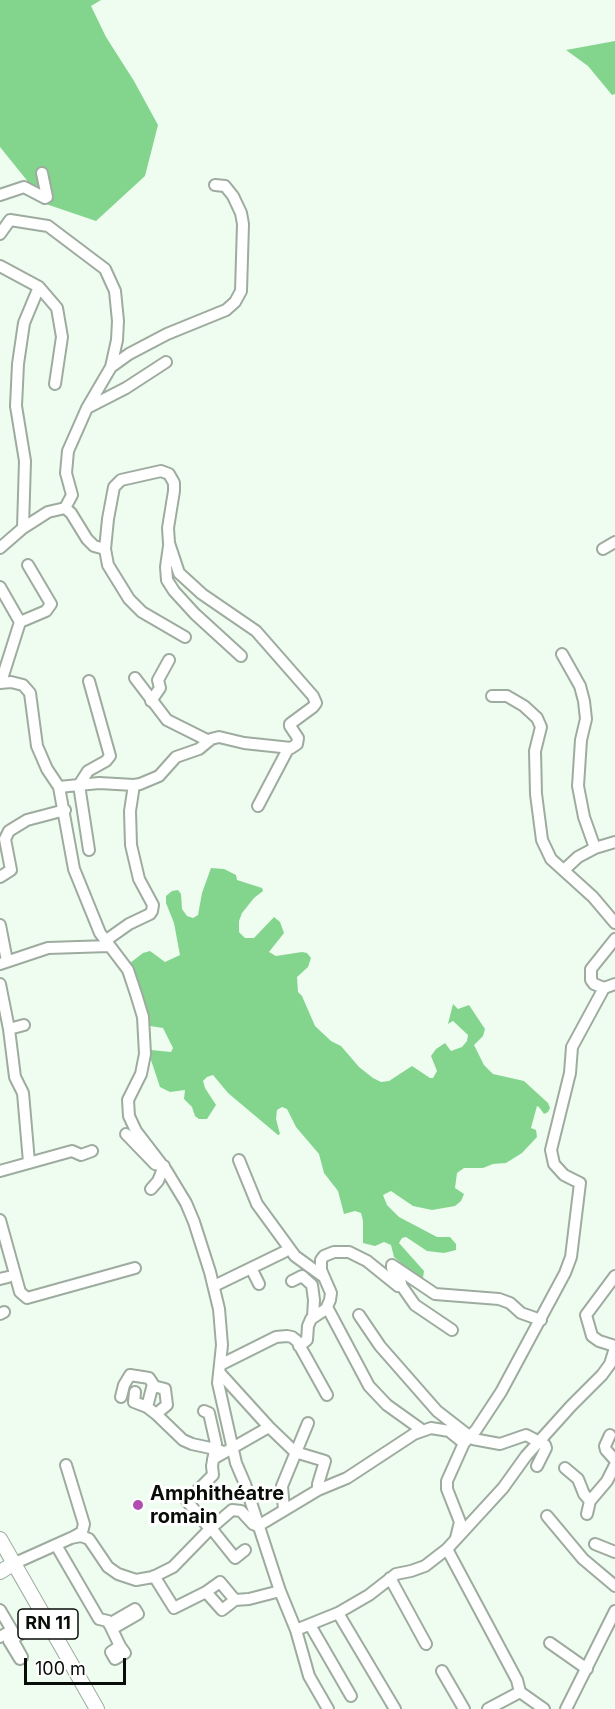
<!DOCTYPE html>
<meta charset="utf-8">
<style>
body{margin:0}
#map{position:relative;width:615px;height:1709px;overflow:hidden;background:#effcf0;font-family:Inter,sans-serif}
canvas{display:block}
.scale{position:absolute;left:24px;top:1658px;width:102px;height:27px;box-sizing:border-box;border:3px solid #090d09;border-top:0;padding-left:8px;font-size:18px;line-height:21px;white-space:nowrap;color:#090d09;-webkit-text-stroke:4px #fff;paint-order:stroke}
</style>
<div id="map">
<canvas width="615" height="1709"></canvas>
<div class="scale">100 m</div>
</div>
<script>
const c = document.querySelector('canvas').getContext('2d');
c.lineJoin = 'round';
function fill(path, color) {
  c.fillStyle = color;
  c.fill(path, 'evenodd');
}
function toPath(rows) {
  const path = new Path2D();
  for (const r of rows) {
    path.moveTo(r[0], r[1]);
    for (let i = 2; i < r.length; i += 2) path.lineTo(r[i], r[i + 1]);
  }
  return path;
}
function stroke(path, color, width, dash) {
  c.strokeStyle = color;
  c.lineWidth = width;
  c.lineCap = dash ? 'butt' : 'round';
  c.setLineDash(dash || []);
  c.stroke(path);
}
function label(font, color, halo, rows, align = 'center') {
  c.font = font + ' Inter,sans-serif';
  c.lineWidth = 6;
  c.setLineDash([]);
  c.textBaseline = 'middle';
  c.strokeStyle = halo;
  c.fillStyle = color;
  for (const [text, x, y, turn = 0] of rows) {
    c.save();
    c.translate(x, y);
    c.rotate((+turn || 0) * Math.PI / 180);
    c.textAlign = isNaN(turn) ? turn : align;
    if (halo) c.strokeText(text, 0, 0);
    c.fillText(text, 0, 0);
    c.restore();
  }
}
const forest = toPath([
 [0,0,101,0,91,6,106,37,134,81,158,125,145,176,96,221,46,204,0,147],
 [615,41,615,94,612,95,588,66,566,50],
 [211,868,224,869,236,875,237,880,262,888,263,891,254,898,242,913,239,921,239,932,245,938,254,938,274,917,280,922,284,933,269,952,276,956,302,952,307,953,311,958,308,967,297,977,298,992,302,996,315,1026,331,1041,341,1046,359,1067,373,1078,381,1082,389,1081,412,1066,430,1078,433,1078,437,1071,431,1056,436,1049,445,1043,451,1051,462,1047,467,1041,468,1035,453,1021,448,1024,453,1004,458,1009,469,1005,485,1029,483,1036,474,1045,484,1065,493,1074,524,1081,548,1103,550,1108,548,1112,544,1114,539,1107,537,1106,531,1128,536,1130,537,1137,522,1153,506,1163,493,1164,483,1168,464,1168,457,1173,455,1188,464,1194,461,1201,455,1206,432,1210,413,1206,391,1191,383,1195,387,1205,399,1217,437,1237,450,1237,456,1244,456,1250,444,1253,427,1251,406,1237,402,1238,399,1243,424,1271,423,1278,420,1279,394,1257,391,1245,384,1242,375,1246,363,1243,363,1221,361,1213,355,1211,344,1214,338,1191,324,1173,319,1154,296,1127,287,1109,282,1107,277,1110,276,1119,280,1134,278,1135,228,1093,213,1075,207,1077,203,1081,205,1088,216,1105,207,1119,199,1119,195,1116,192,1107,184,1099,185,1090,170,1092,160,1087,150,1057,151,1050,171,1052,173,1048,163,1028,150,1026,141,991,130,963,143,953,150,951,165,962,180,955,174,923,166,903,166,896,172,891,178,890,181,894,182,909,187,916,193,918,198,915,202,893]
]);
const minor = toPath([
 [0,195,24,187,45,198,47,197,42,173],
 [0,234,10,220,48,226,105,269,115,291,118,321,117,340,111,367],
 [0,266,39,287,57,308,62,337,55,384],
 [87,408,126,388,166,362],
 [65,508,72,495,66,473,68,451,87,408,111,367,129,354,167,334,226,310,235,302,241,291,243,224,241,213,233,196,225,186,215,185],
 [23,528,25,461,16,406,18,364,24,323,39,287],
 [169,546,166,567,167,580,174,591,195,614,241,656],
 [0,548,23,528,48,512,65,508,71,513,87,539,94,546,105,549],
 [603,549,615,542],
 [0,587,20,622,1,682],
 [20,622,46,611,51,604,28,565],
 [562,654,580,686,584,701,586,719,581,740,578,786,584,817,595,848],
 [135,678,167,720,209,741],
 [89,681,110,756,106,761,88,771,79,785,89,850],
 [0,683,11,682,23,685,30,693,37,746,47,769,59,787,74,869,100,933,128,970,136,994,143,1017,145,1054,141,1074,128,1100,129,1116,136,1131,166,1170,186,1203,194,1222,210,1272,219,1309,222,1345,218,1383,236,1463,245,1484,280,1591,296,1630,309,1676,328,1709],
 [492,696,507,696,524,706,537,718,541,727,535,751,536,794,542,840,551,859,593,897,615,923],
 [151,701,160,688,158,680,169,660],
 [59,787,99,783,134,785,140,784,159,776,176,757,199,749,211,739,219,737,244,743,291,748,297,744,298,738,290,726,290,724,313,707,316,703,313,696,256,631,202,594,179,573,169,543,168,528,174,491,174,483,169,474,161,471,121,480,114,487,108,519,105,549,108,565,129,599,142,612,185,637],
 [258,806,288,749],
 [564,870,578,857,595,848,615,842],
 [0,877,11,870,5,839,9,831,27,820,65,810],
 [0,925,7,961],
 [105,941,129,924,150,914,152,911,153,905,139,879,131,845,130,811,134,785],
 [0,964,48,948,109,946],
 [0,984,9,1029,15,1077,23,1093,29,1162],
 [604,988,594,984,591,980,591,969,615,939],
 [9,1029,24,1025],
 [126,1134,155,1164,164,1166,158,1181,151,1189],
 [239,1160,257,1204,295,1256,324,1277],
 [0,1171,72,1151,81,1155,92,1151],
 [0,1220,20,1292,27,1298,135,1268],
 [251,1268,259,1284],
 [615,1276,586,1315,592,1336,599,1341,615,1346],
 [0,1279,8,1277],
 [292,1281,302,1276,312,1285,314,1300,313,1317],
 [401,1285,415,1305,452,1330],
 [214,1286,284,1252],
 [327,1307,369,1386,387,1405,422,1430],
 [0,1314,4,1312],
 [359,1315,380,1346,437,1411,473,1439,500,1444,526,1435,545,1445,546,1448,537,1466],
 [299,1346,307,1340,308,1326,311,1319,326,1309,330,1300,331,1293,321,1270,321,1260,324,1256,334,1252,349,1252,367,1261,398,1286,401,1283,392,1268,392,1265,435,1294,499,1299,510,1303,521,1313,541,1320],
 [220,1365,276,1337,287,1336,292,1337,297,1341,327,1395],
 [219,1372,269,1427],
 [153,1386,165,1389,167,1405,156,1414],
 [135,1392,134,1402,147,1407,156,1414,183,1440,192,1444,215,1449,212,1466,213,1475,187,1501,210,1529],
 [121,1397,124,1385,130,1375,149,1378,153,1384,147,1407],
 [204,1411,209,1413,216,1444,215,1449,221,1451],
 [610,1435,605,1446,606,1450,615,1460],
 [464,1443,476,1430,501,1392,565,1273,571,1257,580,1183,564,1175,554,1164,551,1150,570,1073,572,1047,604,988,615,984],
 [213,1459,269,1427,295,1452,325,1461,318,1484,318,1490],
 [66,1465,84,1524,82,1532,73,1537],
 [565,1468,578,1479,584,1494,590,1501,607,1481,615,1465],
 [284,1510,282,1486,308,1423],
 [587,1514,590,1501],
 [547,1516,583,1559,615,1586],
 [211,1528,235,1558,245,1550],
 [595,1544,615,1552],
 [56,1545,99,1619,108,1621,120,1646,111,1652,115,1659,125,1653,120,1646],
 [447,1549,517,1680,520,1692,544,1709],
 [13,1564,71,1538,81,1536,89,1539,108,1567,118,1574,136,1580,153,1577,173,1567,210,1529,232,1510,241,1511,253,1524,258,1526,318,1490,347,1478,414,1434,431,1428,449,1431,464,1443,447,1481,447,1489,460,1522,456,1538],
 [154,1576,174,1608,206,1592],
 [390,1578,426,1644],
 [235,1600,222,1610,206,1592,220,1582,235,1600,249,1599,280,1591],
 [0,1610,16,1637],
 [338,1613,395,1709],
 [109,1624,135,1609,138,1614,112,1629],
 [310,1625,351,1696],
 [296,1630,338,1613,369,1595,396,1574,411,1571,425,1566,447,1549,503,1488,526,1456,571,1406,602,1375,610,1364,615,1348],
 [0,1637,12,1630],
 [12,1639,9,1641,20,1659,22,1657,12,1639,45,1619],
 [550,1643,587,1669],
 [442,1671,464,1709],
 [488,1709,520,1692],
 [566,1709,615,1611]
]);
const major = toPath([
 [0,1539,97,1709],
 [0,1572,13,1564]
]);
const markers = [
 [138,1505,6,"#b14cb1"]
];
const shields = [
 [48,1624,60]
];
const shieldNames = [
 ["RN 11",48,1624]
];
const poiNames = [
 ["Amphithéatre",150,1494],
 ["romain",150,1517]
];
fill(forest, '#83d58e');
stroke(minor, '#9eab9f', 14);
stroke(major, '#9eab9f', 16);
stroke(minor, '#fff', 10);
stroke(major, '#fff', 14);
for (const [x, y, r, color] of markers) {
  const dot = new Path2D();
  dot.arc(x, y, r, 0, 2 * Math.PI);
  c.fillStyle = color;
  c.fill(dot);
  stroke(dot, '#fff', 2);
}
for (const [x, y, w] of shields) {
  const box = new Path2D();
  box.roundRect(x - w / 2, y - 15, w, 30, 4.5);
  c.fillStyle = '#fff';
  c.fill(box);
  stroke(box, '#090d09', 1.5);
}
label('bold 18px', '#090d09', null, shieldNames);
label('bold 20px', '#090d09', '#fff', poiNames, 'left');
</script>
